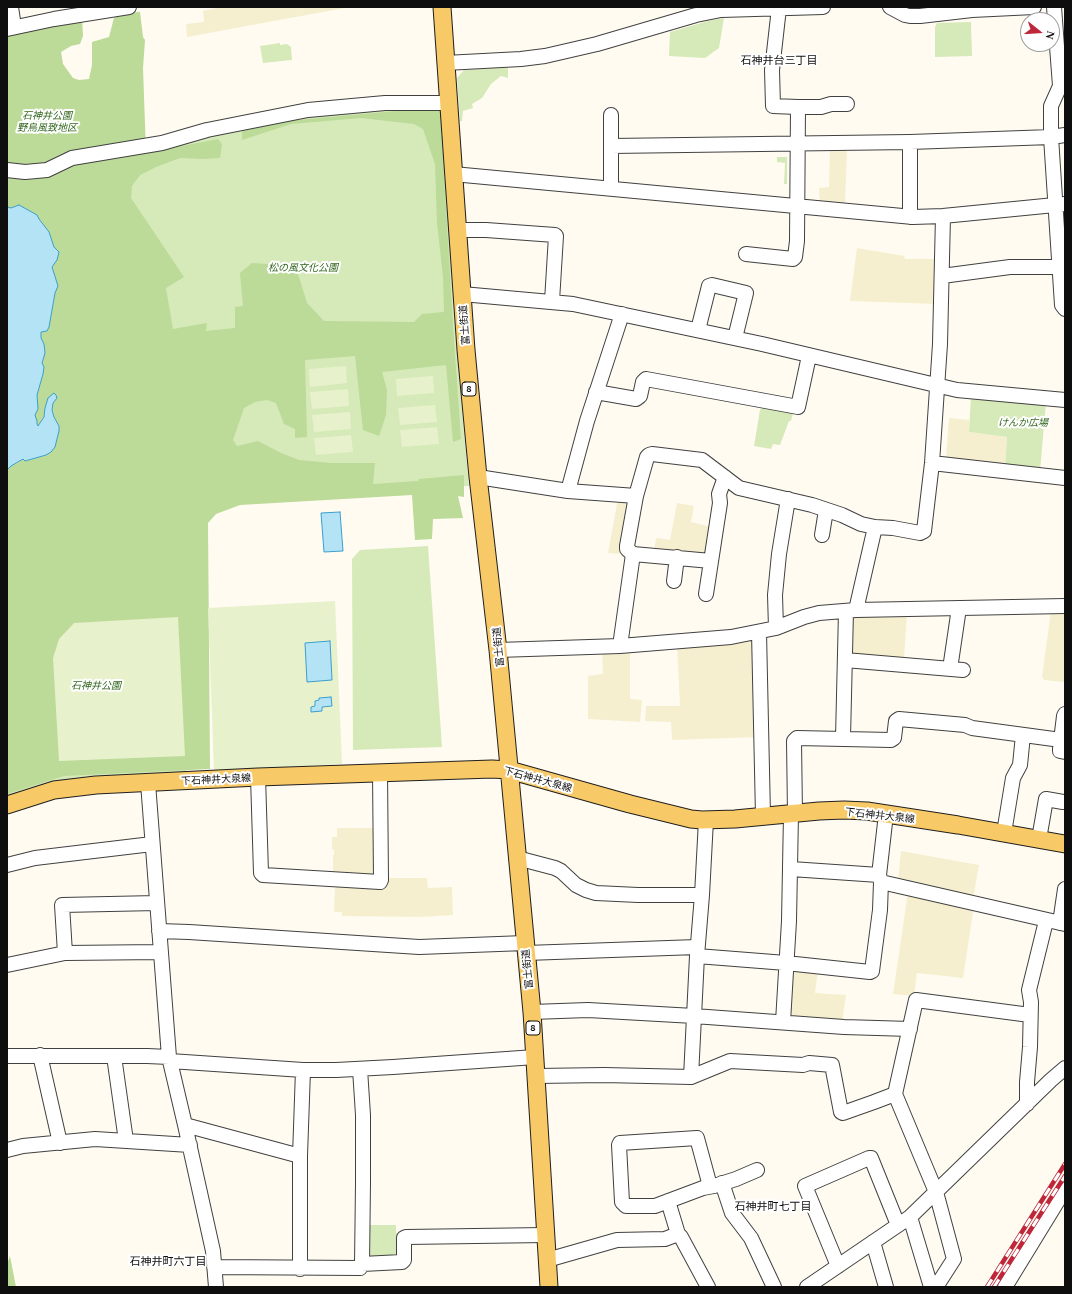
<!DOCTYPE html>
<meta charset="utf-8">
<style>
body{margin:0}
#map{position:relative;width:1072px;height:1294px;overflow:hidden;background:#fffbf0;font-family:Georgia,serif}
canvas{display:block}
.frame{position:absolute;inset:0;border:8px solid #0e0e0e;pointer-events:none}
.north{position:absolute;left:1020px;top:12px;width:40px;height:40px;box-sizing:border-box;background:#fff;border:1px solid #9f9f9f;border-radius:50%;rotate:107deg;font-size:11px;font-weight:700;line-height:16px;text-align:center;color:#0e0e0e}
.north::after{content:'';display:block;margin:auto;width:14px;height:18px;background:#bf263a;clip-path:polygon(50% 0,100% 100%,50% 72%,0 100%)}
</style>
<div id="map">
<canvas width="1072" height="1294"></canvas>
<div class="frame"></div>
<div class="north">N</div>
</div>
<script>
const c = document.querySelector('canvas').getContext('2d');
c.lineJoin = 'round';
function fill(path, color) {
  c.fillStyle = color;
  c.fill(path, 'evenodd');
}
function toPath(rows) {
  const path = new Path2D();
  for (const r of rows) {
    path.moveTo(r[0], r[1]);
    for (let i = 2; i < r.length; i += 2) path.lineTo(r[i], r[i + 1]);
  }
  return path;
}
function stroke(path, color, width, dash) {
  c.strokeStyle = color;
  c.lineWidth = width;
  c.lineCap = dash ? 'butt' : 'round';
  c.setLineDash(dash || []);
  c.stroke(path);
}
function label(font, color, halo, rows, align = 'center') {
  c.font = font + ' Georgia,"Noto Sans JP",serif';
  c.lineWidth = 4;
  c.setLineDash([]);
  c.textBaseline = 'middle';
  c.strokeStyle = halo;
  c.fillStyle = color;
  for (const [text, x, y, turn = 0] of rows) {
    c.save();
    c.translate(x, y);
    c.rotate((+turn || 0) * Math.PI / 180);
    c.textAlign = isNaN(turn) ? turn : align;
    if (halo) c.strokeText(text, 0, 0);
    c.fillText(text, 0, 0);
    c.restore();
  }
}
const farmland = toPath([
 [221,7,350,7,187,37,186,24,204,22,203,11],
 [830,147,847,149,845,205,820,205,819,188,829,187],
 [857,248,904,256,905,259,937,259,936,304,850,301],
 [949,418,969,420,969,432,1007,437,1005,467,946,458],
 [618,498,629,499,622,554,608,553],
 [677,503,694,506,691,522,712,527,707,552,703,555,654,551,656,539,658,538,670,540],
 [1065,609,1065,676,1064,682,1044,680,1042,677,1051,610],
 [907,613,904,660,854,657,849,651,850,616],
 [753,637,758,737,672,740,671,722,645,721,646,706,680,706,677,646],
 [602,650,630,650,630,699,642,700,640,722,588,719,588,676,603,674],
 [337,828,377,828,374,877,333,873,333,855,334,855,334,850,332,849,332,837,337,837],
 [901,851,979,865,973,899,898,881],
 [385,878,427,878,428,888,452,887,453,915,420,917,342,916,342,912,334,912,335,883],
 [908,892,974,906,963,978,917,973,914,996,893,994],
 [790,970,818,970,815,993,846,995,842,1024,788,1019]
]);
const green = toPath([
 [724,18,719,48,705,58,669,56,670,32,708,21],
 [971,22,972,56,935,57,935,27,937,23],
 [280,43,280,45,287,44,291,47,292,60,263,63,260,46],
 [508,67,508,78,501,76,491,84,482,98,472,104,473,108,463,111,462,121,460,121,457,78,464,70],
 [440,107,456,343,469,486,187,506,189,767,186,772,91,776,48,782,7,796,7,173,51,172,235,129,348,110],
 [777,157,787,157,787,184,784,184,785,163,777,162],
 [971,395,1046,403,1040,471,1005,467,1007,437,969,432],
 [763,406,790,410,793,414,791,421,789,421,780,445,773,444,771,449,754,446,760,410],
 [428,546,442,747,353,750,352,559,360,550],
 [365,1225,396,1225,396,1233,402,1233,401,1256,369,1260]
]);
const forest = toPath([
 [140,12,143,37,145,40,143,68,146,153,218,139,222,144,220,158,202,159,180,158,156,167,140,175,132,186,131,198,184,277,166,288,173,329,207,323,206,331,235,328,235,307,243,306,240,273,252,263,284,265,297,271,307,303,324,321,414,322,422,314,444,312,443,277,437,223,435,164,423,129,414,124,361,118,291,124,242,140,242,125,440,107,453,325,461,439,453,442,446,365,382,372,387,390,386,415,379,436,363,430,355,356,305,360,307,437,295,438,295,429,284,424,276,403,267,400,255,402,244,408,233,440,237,446,258,441,281,453,299,460,331,463,375,463,373,484,418,481,419,479,464,475,464,497,458,496,463,518,433,519,432,539,415,540,412,495,240,505,216,514,208,523,210,769,64,776,7,794,7,470,11,466,18,463,23,459,26,461,46,455,55,447,58,424,54,417,52,409,53,403,45,408,44,417,38,426,37,424,35,415,38,409,37,395,43,374,42,363,45,353,44,344,41,338,41,332,51,312,55,293,58,286,52,267,57,260,57,250,54,247,49,232,39,219,37,215,19,205,11,208,7,207,7,36,82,19,83,36,80,44,71,46,61,52,63,64,73,78,79,80,89,79,92,65,92,42,109,37,114,18,121,13],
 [10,1256,16,1287,8,1287,7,1264]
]);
const pitch = toPath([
 [346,366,347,383,310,387,309,369],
 [433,376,434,393,397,396,396,379],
 [348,389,349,406,312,409,310,392],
 [435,405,437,422,400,425,398,408],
 [350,412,351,429,314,432,312,415],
 [437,427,439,444,402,447,400,430],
 [351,435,353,452,316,455,314,438],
 [335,601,342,764,214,771,208,608],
 [178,617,185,756,59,761,53,658,59,639,74,623]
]);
const water = toPath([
 [19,205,37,215,39,219,49,232,54,247,59,252,57,260,52,267,58,286,55,293,49,327,47,331,41,332,41,338,44,344,45,353,42,363,44,367,43,374,37,395,38,409,35,415,37,421,37,424,38,426,44,417,45,408,48,398,54,393,56,395,57,398,53,403,52,410,54,417,59,426,59,431,55,447,51,452,46,455,25,461,23,459,11,466,7,470,7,207,11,208,19,205],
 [340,512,343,551,324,552,321,513,340,512],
 [330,641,332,680,307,682,305,643,330,641],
 [331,697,332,706,322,707,322,711,311,712,311,707,315,706,315,701,319,700,319,698,331,697]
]);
const minor = toPath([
 [11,7,14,27],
 [890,7,905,15,910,16,920,16,972,10,1034,7],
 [1054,7,1060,86,1051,106,1051,137,1062,305,1065,309],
 [779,8,772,70,773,106,798,107,821,107,831,104,847,104],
 [7,29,54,19,129,7],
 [445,63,521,59,545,56,597,44,696,15,721,10,823,7],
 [611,115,611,188],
 [611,146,910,142,1051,137,1065,135],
 [7,170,25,172,47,170,72,158,162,143,207,130,308,110,385,103,448,103],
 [453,174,913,217,943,216,1065,204],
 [910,217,910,142],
 [457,230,486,230,555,235,556,236,552,301],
 [746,254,793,259,795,257,797,241,798,107],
 [942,276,1010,267,1059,267],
 [462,294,573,304,762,344,957,390,1065,400],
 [698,330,709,286,712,285,746,293,735,338],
 [596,392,636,399,640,396,643,382,646,379,798,407,809,356],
 [932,463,1065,478],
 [478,477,568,491,636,496],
 [568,491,587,421,622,314],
 [822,535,826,510],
 [711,561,633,554,627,549,627,546,636,496,647,457,649,455,652,454,702,460,739,488,812,505,842,515,861,524,875,527,893,528,920,533,924,531,932,463,940,344,943,216],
 [674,581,677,557],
 [706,594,720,503,719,494,725,477],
 [856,610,875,527],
 [776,628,775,595,779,554,788,499],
 [759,632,763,816],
 [620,646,633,554],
 [498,650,620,646,731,637,776,628,804,617,819,613,856,610,1065,606],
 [845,660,963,670],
 [950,669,959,608],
 [1065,714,1064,716,1060,749,1060,751,1065,752],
 [843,738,846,611],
 [258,777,261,873,263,875,380,882,381,880,380,772],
 [148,783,169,1057,185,1125,213,1251,216,1287],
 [795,814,794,741,797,738,891,740,894,738,896,721,899,719,965,725,972,728,1061,740],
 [1004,833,1013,778,1020,765,1023,735],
 [1039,839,1046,799,1063,802],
 [517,858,555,868,561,871,576,885,586,890,596,893,638,895,702,895],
 [7,865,35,858,152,844],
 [791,869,879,875],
 [881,882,1065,924],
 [1060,923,1065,889],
 [159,931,189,932,419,947,525,943],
 [65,953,62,905,157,903],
 [526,953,697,947],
 [697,956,786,963,870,972,872,971,880,910,881,882,879,875,886,814],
 [7,965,65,953,160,952],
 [532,1012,588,1010,694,1016,844,1027,910,1029],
 [783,1022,789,921,791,814],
 [40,1055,60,1143],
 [7,1056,147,1056,169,1057],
 [114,1056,126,1141],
 [170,1061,303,1070,336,1070,393,1067,535,1057],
 [537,1076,604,1075,691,1077,730,1061,803,1065,809,1063,832,1065,841,1112,843,1113,874,1102,895,1094,916,1000,1030,1015],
 [691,1077,697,956,702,895,706,820],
 [895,1094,936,1192,954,1259,936,1287],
 [1027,1104,1027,1082,1030,1047,1031,1002,1029,990,1046,921],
 [185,1125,300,1156],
 [7,1150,23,1146,95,1139,190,1145],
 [722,1183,732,1213,751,1238,774,1287],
 [710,1186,697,1138,620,1143,619,1145,622,1202,626,1206,655,1206,703,1188,714,1186,736,1179,757,1170],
 [668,1201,678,1234],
 [910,1217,931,1287],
 [873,1242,886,1287],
 [547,1260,617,1240,665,1239,678,1234,681,1237,708,1287],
 [362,1264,402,1262,404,1260,404,1238,406,1237,545,1235],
 [838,1266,805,1186,869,1158,871,1158,898,1225],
 [214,1267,360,1268,362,1264,363,1183,363,1115,360,1069],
 [300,1269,300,1156,303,1070],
 [807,1287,910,1217,1051,1080,1065,1068],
 [1005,1287,1065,1189]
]);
const major = toPath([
 [442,7,466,350,478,477,498,650,532,1012,549,1287],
 [7,805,54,790,96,785,258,777,492,769,509,770,630,804,691,819,702,820,735,819,819,811,844,810,867,811,958,825,1065,844]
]);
const rail = toPath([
 [987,1287,1065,1164],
 [994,1287,1065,1176]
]);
const shields = [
 [469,389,14],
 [533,1028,14]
];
const shieldNames = [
 ["8",469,389],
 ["8",533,1028]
];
const parkNames = [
 ["石神井公園",47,115],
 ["野鳥風致地区",47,127],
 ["松の風文化公園",303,267],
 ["けんか広場",1023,422],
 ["石神井公園",96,685]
];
const streetNames = [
 ["富士街道",464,325,-94],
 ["富士街道",498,647,-96],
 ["下石神井大泉線",216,779,-3],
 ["下石神井大泉線",538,779,15],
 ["下石神井大泉線",880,815,6],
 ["富士街道",527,969,-96]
];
const neighbourhoodNames = [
 ["石神井台三丁目",779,60],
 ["石神井町七丁目",773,1206],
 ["石神井町六丁目",168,1261]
];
fill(farmland, '#f5efd0');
fill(green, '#d6eab9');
fill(forest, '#bcda98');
fill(pitch, '#e7f1cb');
fill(water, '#b5e3f6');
stroke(water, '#3b9fcd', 1);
stroke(minor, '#414141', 16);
stroke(major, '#1f1f1f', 19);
stroke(minor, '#fff', 14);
stroke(major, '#f8c967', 17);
stroke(rail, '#bf263a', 4.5);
stroke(rail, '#fff', 3, [9]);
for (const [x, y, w] of shields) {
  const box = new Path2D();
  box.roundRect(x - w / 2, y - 7, w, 14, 3);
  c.fillStyle = '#fff';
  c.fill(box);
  stroke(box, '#0e0e0e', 1);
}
label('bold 9px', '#0e0e0e', null, shieldNames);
label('italic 10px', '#33671e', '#fff', parkNames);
label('10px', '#0e0e0e', '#fff', streetNames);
label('11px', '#0e0e0e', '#fff', neighbourhoodNames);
</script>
